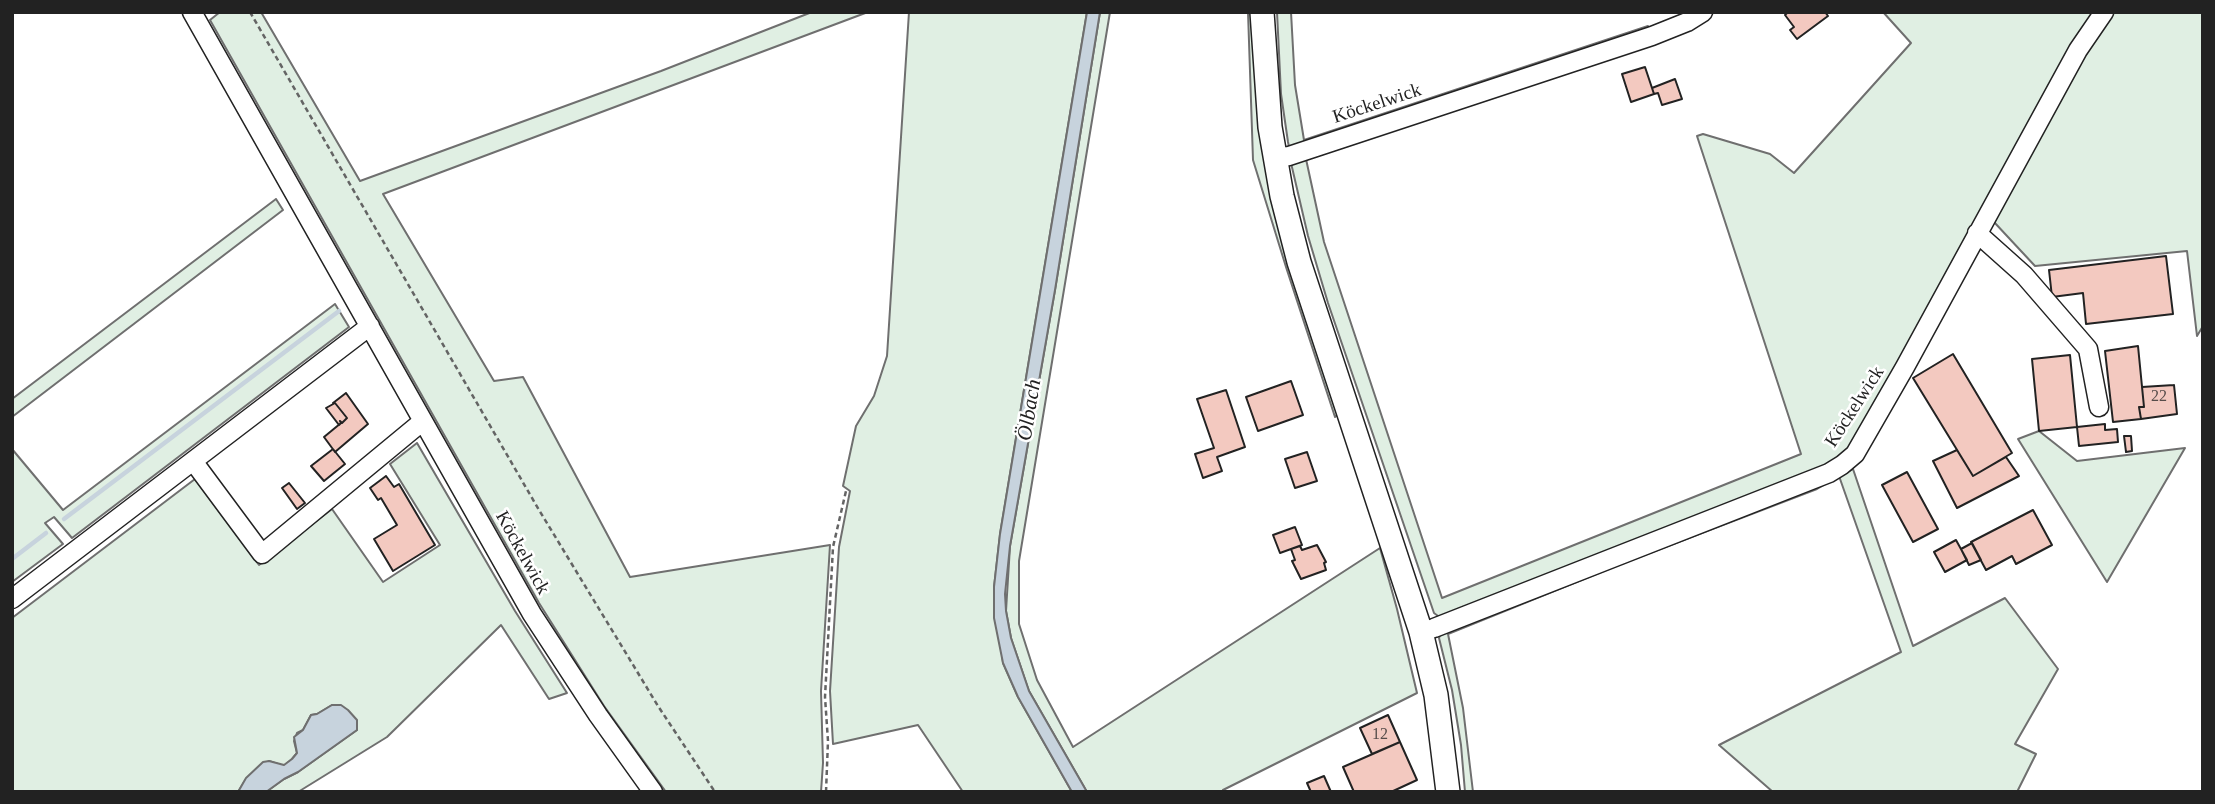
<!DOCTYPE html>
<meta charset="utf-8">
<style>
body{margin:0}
#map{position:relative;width:2215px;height:804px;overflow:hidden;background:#fff;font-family:Georgia,serif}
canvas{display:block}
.frame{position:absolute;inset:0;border:14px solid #222;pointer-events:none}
</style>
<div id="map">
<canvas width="2215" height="804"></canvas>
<div class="frame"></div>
</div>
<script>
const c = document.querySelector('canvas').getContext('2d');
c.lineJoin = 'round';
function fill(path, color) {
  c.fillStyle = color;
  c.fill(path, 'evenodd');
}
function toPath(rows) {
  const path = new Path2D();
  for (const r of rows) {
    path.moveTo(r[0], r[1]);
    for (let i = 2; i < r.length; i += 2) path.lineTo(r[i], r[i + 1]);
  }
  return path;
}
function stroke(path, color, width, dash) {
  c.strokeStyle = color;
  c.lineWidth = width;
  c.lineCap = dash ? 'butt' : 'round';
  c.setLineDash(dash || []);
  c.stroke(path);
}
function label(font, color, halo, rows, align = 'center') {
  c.font = font + ' Georgia,serif';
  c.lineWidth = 5;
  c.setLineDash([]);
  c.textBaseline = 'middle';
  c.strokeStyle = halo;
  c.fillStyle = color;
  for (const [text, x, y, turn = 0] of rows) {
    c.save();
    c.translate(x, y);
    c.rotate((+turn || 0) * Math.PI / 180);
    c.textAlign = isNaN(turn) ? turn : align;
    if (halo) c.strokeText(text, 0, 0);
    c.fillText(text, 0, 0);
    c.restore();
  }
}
const green = toPath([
 [220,12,261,12,360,181,661,71,812,12,868,12,383,194,494,381,523,377,630,577,830,545,821,691,823,763,821,792,666,792,604,706,539,603,210,20,220,12],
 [909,12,1087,12,1000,534,994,587,1003,663,1018,697,1072,792,963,792,918,725,833,744,830,691,839,547,850,491,843,486,856,426,874,396,887,356,909,12],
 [1100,12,1110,12,1019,561,1019,624,1037,680,1073,747,1380,548,1397,609,1417,693,1223,790,1223,792,1087,792,1029,691,1011,638,1006,611,1010,546,1055,290,1100,12],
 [1248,12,1253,12,1339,413,1335,417,1286,267,1253,160,1248,12],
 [1277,12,1291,12,1295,85,1304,140,1648,26,1650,31,1295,148,1289,147,1288,142,1281,94,1277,12],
 [1883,12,2097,12,1861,429,1843,456,1834,463,1446,616,1438,616,1434,613,1328,303,1308,236,1291,163,1306,159,1324,242,1442,598,1801,454,1697,136,1703,134,1770,154,1794,173,1911,43,1883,12],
 [2106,12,2203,12,2203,326,2197,336,2187,251,2035,266,1994,222,1987,219,2106,12],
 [276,199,283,210,12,417,12,399,276,199],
 [335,304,349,327,72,538,54,517,45,523,63,544,12,582,12,449,63,510,335,304],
 [2039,431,2077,461,2185,448,2107,582,2018,439,2039,431],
 [417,443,515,611,567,693,549,699,501,625,387,737,298,792,266,792,284,779,298,772,357,730,332,705,317,714,311,715,303,730,297,733,294,741,297,753,292,759,284,766,269,761,246,779,238,792,12,792,12,618,195,479,259,565,332,509,383,582,440,545,390,464,417,443],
 [1853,469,1913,646,2005,598,2058,669,2015,744,2036,754,2017,792,1773,792,1719,745,1901,652,1839,476,1817,489,1621,564,1448,634,1463,708,1473,792,1465,792,1461,745,1452,690,1439,638,1441,633,1839,476,1853,469]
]);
const water = toPath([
 [1087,12,1100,12,1055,290,1010,546,1005,594,1006,611,1011,638,1029,691,1087,792,1072,792,1018,697,1003,663,994,618,994,587,1000,534,1087,12],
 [332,705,341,705,348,710,357,720,357,730,298,772,284,779,266,792,238,792,246,778,263,762,269,761,284,765,292,759,297,753,294,737,303,730,311,715,317,714,332,705]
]);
const stream = toPath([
 [64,519,339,311],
 [12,559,46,533]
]);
const building = toPath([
 [1788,12,1825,12,1828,16,1797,39,1790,30,1794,27,1785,15,1788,12],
 [1645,67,1654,94,1631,102,1622,74,1645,67],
 [1675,79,1682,99,1662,105,1658,93,1654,94,1652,88,1675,79],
 [2166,256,2173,314,2086,324,2083,293,2052,297,2049,270,2166,256],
 [2138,346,2144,407,2139,407,2141,419,2113,422,2105,351,2138,346],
 [1953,354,2012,453,1973,476,1913,378,1953,354],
 [2070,355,2077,427,2039,431,2032,359,2070,355],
 [1291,381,1303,415,1258,431,1246,397,1291,381],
 [2174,385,2177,414,2141,419,2139,407,2144,407,2142,387,2174,385],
 [1226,390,1245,447,1217,457,1222,471,1203,478,1195,454,1214,448,1197,399,1226,390],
 [346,393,368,424,335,452,324,437,341,423,340,421,342,423,347,418,335,403,333,403,346,393],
 [335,403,347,418,342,423,340,421,341,423,339,425,326,408,335,403],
 [2105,424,2105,430,2117,429,2118,442,2079,446,2077,427,2105,424],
 [2124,436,2131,436,2132,451,2126,452,2124,436],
 [333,449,345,464,324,481,311,466,333,449],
 [1957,450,1973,476,2006,457,2019,476,1957,508,1933,461,1957,450],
 [1307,452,1317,481,1295,488,1285,459,1307,452],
 [1907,472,1938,529,1913,542,1882,485,1907,472],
 [386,476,394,487,399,484,435,545,393,571,374,539,397,525,381,498,378,500,370,488,386,476],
 [289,483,305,503,297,509,282,488,289,483],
 [2033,510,2052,545,2016,564,2012,556,1986,570,1971,542,2033,510],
 [1295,527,1302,545,1280,553,1273,535,1295,527],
 [1956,540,1967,560,1945,572,1934,552,1956,540],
 [1972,543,1981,560,1969,565,1961,549,1972,543],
 [1317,545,1326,562,1324,563,1326,570,1301,579,1292,561,1295,560,1291,549,1300,546,1302,550,1317,545],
 [1388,715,1400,742,1372,754,1360,728,1388,715],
 [1400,742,1417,780,1391,792,1354,792,1343,767,1400,742],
 [1324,776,1331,792,1311,792,1307,783,1324,776]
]);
const path = toPath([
 [250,12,539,510,658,706,715,792],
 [826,792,828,741,825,697,833,547,846,491]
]);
const minor = toPath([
 [192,12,532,614,598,715,653,792],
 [1275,158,1289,156,1652,36,1687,22,1703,12],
 [1977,233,2024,275,2088,349,2099,407],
 [193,461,262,554,423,421],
 [12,599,370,326],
 [1421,632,1434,628,1829,473,1842,465,1855,454,1905,367,2078,50,2104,12]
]);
const major = toPath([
 [1262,12,1270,127,1282,196,1299,262,1421,632,1436,695,1448,792]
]);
const numberNames = [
 ["22",2159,397],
 ["12",1380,735]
];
const streetNames = [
 ["Köckelwick",1377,104,-18],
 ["Köckelwick",1855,407,-57],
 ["Köckelwick",522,553,61]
];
const waterNames = [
 ["Ölbach",1030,410,-81]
];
fill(green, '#e0efe3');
stroke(green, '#6f6f6f', 2);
fill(water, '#c7d3dd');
stroke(water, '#6f6f6f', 2);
stroke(stream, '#c7d3dd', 4.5);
fill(building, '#f3c9c0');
stroke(building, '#222', 2);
stroke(minor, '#222', 21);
stroke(major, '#222', 26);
stroke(path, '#646464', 2.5, [5, 3.5]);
stroke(minor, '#fff', 18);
stroke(major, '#fff', 23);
label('16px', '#564c4a', null, numberNames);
label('19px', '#222', '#fff', streetNames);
label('italic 21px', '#222', '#fff', waterNames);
</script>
